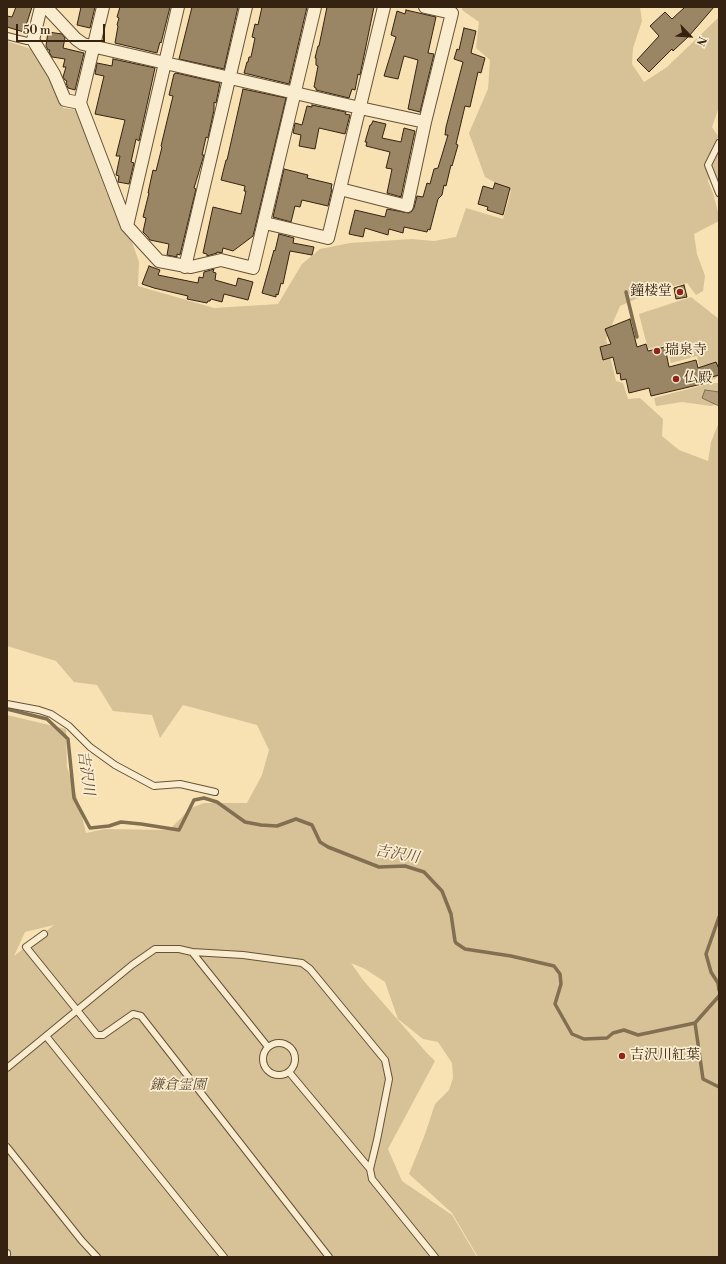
<!DOCTYPE html>
<meta charset="utf-8">
<style>
body{margin:0}
#map{position:relative;width:726px;height:1264px;overflow:hidden;background:#f8e2b3;font-family:"Libre Bodoni",serif}
canvas{display:block}
.frame{position:absolute;inset:0;border:8px solid #352210;pointer-events:none}
.north{position:absolute;left:670px;top:16px;width:40px;height:40px;-webkit-text-stroke:3px #faecce;paint-order:stroke;rotate:115deg;font-size:11px;font-weight:700;line-height:16px;text-align:center;color:#352210}
.north::after{content:'';display:block;margin:auto;width:14px;height:18px;background:#352210;clip-path:polygon(50% 0,100% 100%,50% 72%,0 100%)}
.scale{position:absolute;left:16px;top:24px;width:89px;height:18px;box-sizing:border-box;border:2px solid #352210;border-top:0;padding-left:5px;font-size:12px;line-height:14px;white-space:nowrap;color:#352210;-webkit-text-stroke:3px #faecce;paint-order:stroke}
</style>
<div id="map">
<canvas width="726" height="1264"></canvas>
<div class="frame"></div>
<div class="north">N</div>
<div class="scale">50 m</div>
</div>
<script>
const c = document.querySelector('canvas').getContext('2d');
c.lineJoin = 'round';
function fill(path, color) {
  c.fillStyle = color;
  c.fill(path, 'evenodd');
}
function toPath(rows) {
  const path = new Path2D();
  for (const r of rows) {
    if (r.length === 3) {
      path.moveTo(r[0] + r[2], r[1]);
      path.arc(r[0], r[1], r[2], 0, 2 * Math.PI);
      continue;
    }
    path.moveTo(r[0], r[1]);
    for (let i = 2; i < r.length; i += 2) path.lineTo(r[i], r[i + 1]);
  }
  return path;
}
function stroke(path, color, width, dash) {
  c.strokeStyle = color;
  c.lineWidth = width;
  c.lineCap = dash ? 'butt' : 'round';
  c.setLineDash(dash || []);
  c.stroke(path);
}
function label(font, color, halo, rows, align = 'center') {
  c.font = font + ' "Libre Bodoni","Noto Serif JP",serif';
  c.lineWidth = 3.5;
  c.setLineDash([]);
  c.textBaseline = 'middle';
  c.strokeStyle = halo;
  c.fillStyle = color;
  for (const [text, x, y, turn = 0] of rows) {
    c.save();
    c.translate(x, y);
    c.rotate((+turn || 0) * Math.PI / 180);
    c.textAlign = isNaN(turn) ? turn : align;
    if (halo) c.strokeText(text, 0, 0);
    c.fillText(text, 0, 0);
    c.restore();
  }
}
const green = toPath([
 [462,7,640,7,642,21,633,48,632,64,644,82,667,67,719,17,719,107,712,127,718,136,713,159,719,148,719,184,712,164,708,181,713,193,719,216,719,221,694,234,697,254,705,276,703,291,696,295,687,283,654,291,620,306,606,339,616,381,623,383,628,399,640,398,663,419,662,436,679,450,708,461,711,442,719,422,719,1257,478,1257,452,1213,409,1174,424,1137,435,1104,449,1090,453,1078,452,1063,438,1042,423,1039,398,1019,385,982,365,969,351,963,363,980,426,1052,435,1061,388,1149,402,1181,452,1215,477,1257,7,1257,7,715,66,729,67,767,79,804,86,833,105,829,169,830,191,808,204,803,247,803,262,775,269,750,257,725,183,705,160,738,152,715,113,711,97,685,74,682,56,661,7,646,7,41,34,50,63,108,79,110,97,167,107,194,125,222,139,262,138,286,214,308,278,304,302,264,320,249,350,243,412,239,434,241,456,237,466,208,503,219,511,191,485,177,469,133,488,89,490,60,476,48,479,22,462,10],
 [54,925,14,956,25,932],
 [691,297,719,319,719,376,712,380,700,371,697,356,671,363,666,345,648,349,639,314],
 [711,383,719,383,719,404,711,406,682,402,656,406,654,398]
]);
const water = toPath([
 [705,390,719,392,719,406,702,398,705,390]
]);
const stream = toPath([
 [626,292,637,337],
 [7,709,47,719,68,739,74,798,90,828,109,826,121,822,141,824,179,830,194,800,204,798,217,802,245,822,261,825,277,826,296,819,312,825,320,842,328,847,379,867,405,866,424,872,442,891,451,914,455,941,456,943,465,949,511,956,554,966,560,974,561,984,555,1004,572,1034,584,1039,607,1038,613,1033,624,1030,638,1035,695,1023],
 [719,917,706,954,711,972,718,983,719,990],
 [695,1023,703,1079,719,1087],
 [695,1023,719,996]
]);
const building = toPath([
 [16,7,32,7,24,32,7,27,7,16,12,17,16,7],
 [81,7,95,7,90,28,77,25,81,7],
 [120,7,170,7,161,43,160,42,157,53,115,43,118,26,117,25,119,18,117,17,120,7],
 [192,7,238,7,224,69,179,59,192,7],
 [262,7,307,7,289,84,244,73,247,62,248,62,249,57,251,57,255,38,252,37,255,24,258,25,262,7],
 [327,7,374,7,360,75,358,74,355,90,352,89,349,98,316,90,316,88,314,87,318,66,316,65,316,58,315,58,318,46,319,46,327,7],
 [685,7,714,7,689,36,673,51,672,49,649,72,637,60,659,36,650,26,665,12,672,19,685,7],
 [406,10,436,17,428,53,434,54,420,112,408,109,418,60,404,56,398,79,384,76,396,37,391,35,397,11,405,14,406,10],
 [464,28,476,31,471,53,485,58,481,73,478,72,470,107,465,106,456,144,458,145,452,166,451,165,446,186,444,185,442,195,438,199,430,230,428,229,427,232,404,227,403,233,389,229,388,235,365,228,363,237,349,234,355,210,385,217,387,209,409,213,412,211,414,208,417,196,423,197,427,183,430,184,434,169,438,168,448,135,445,135,446,127,463,62,454,59,457,49,459,50,464,28],
 [48,32,62,34,65,38,63,48,84,53,75,90,68,88,66,83,67,81,65,80,63,77,66,67,63,67,65,59,52,57,49,52,50,50,48,50,46,46,48,32],
 [113,59,155,68,139,141,136,139,131,162,134,163,129,184,118,182,119,176,116,175,120,156,116,156,125,120,95,114,104,76,95,74,97,63,112,66,113,59],
 [176,73,220,83,216,103,214,102,214,110,208,138,206,137,202,155,204,155,194,188,196,189,180,255,177,254,177,257,167,255,169,244,150,240,148,237,143,232,146,218,143,217,149,193,148,193,153,170,156,171,162,147,161,146,173,96,169,95,174,74,176,73],
 [243,89,286,98,253,236,233,251,223,248,222,253,217,252,217,253,207,256,207,254,203,253,213,207,241,214,246,191,244,191,245,186,221,180,226,160,227,160,243,89],
 [312,105,346,112,345,114,350,115,345,134,319,128,315,149,299,146,301,135,293,133,295,123,302,125,307,106,312,107,312,105],
 [373,121,386,124,382,138,401,142,404,128,415,131,401,197,387,193,392,169,386,168,390,152,366,146,367,142,365,142,370,125,371,125,373,121],
 [284,169,308,175,307,178,332,184,331,189,332,189,328,206,302,200,300,207,295,206,291,222,273,217,284,169],
 [495,183,510,188,503,215,487,210,488,207,478,204,483,186,493,189,495,183],
 [279,234,294,238,293,243,314,247,312,255,290,251,283,284,281,283,278,295,276,294,276,297,262,293,274,250,275,251,279,234],
 [149,266,160,270,158,275,198,283,199,277,203,278,204,272,214,269,213,272,216,273,215,280,236,286,238,278,253,282,248,300,224,294,222,302,211,299,210,301,208,301,207,303,187,299,188,296,154,288,142,284,149,266],
 [684,285,687,297,676,299,674,288,684,285],
 [630,319,637,347,646,344,648,351,665,347,669,367,696,360,698,368,716,362,719,369,719,375,705,379,706,383,651,396,649,388,629,393,626,379,621,380,620,373,617,374,613,357,603,360,600,347,611,344,605,329,630,319]
]);
const service = toPath([
 [7,36,27,41,33,40],
 [719,143,708,165,719,193],
 [7,704,39,710,51,714,69,726,90,747,115,765,154,786,180,784,215,792],
 [44,934,26,947,97,1035,103,1035,133,1014,141,1016,329,1257],
 [192,952,243,955,302,963,310,969,385,1060,389,1079,377,1140,370,1169],
 [46,1036,224,1257],
 [279,1059,16],
 [7,1068,132,965,155,949,179,949,192,952,268,1047],
 [289,1072,370,1169,372,1179,435,1257],
 [7,1147,82,1241,97,1257],
 [7,1253,7,1255]
]);
const minor = toPath([
 [41,7,33,40,54,74,65,100,80,103],
 [46,7,76,39,83,44,360,108,425,122],
 [103,7,80,103,127,226,159,261,191,267,221,260,253,268,315,7],
 [340,189,407,206,425,122,452,13,425,7],
 [265,223,328,238,384,7],
 [127,226,178,7],
 [185,267,246,7]
]);
const markers = [
 [680,292,4,"#8f2418"],
 [657,351,4,"#8f2418"],
 [676,379,4,"#8f2418"],
 [622,1056,4,"#8f2418"]
];
const poiNames = [
 ["鐘楼堂",672,292,"right"],
 ["瑞泉寺",665,351],
 ["仏殿",684,379],
 ["吉沢川紅葉",630,1056]
];
const parkNames = [
 ["鎌倉霊園",178,1086]
];
const waterNames = [
 ["吉沢川",85,773,82],
 ["吉沢川",397,855,10]
];
fill(green, '#d7c197');
fill(water, '#b6a17c');
stroke(water, '#826e51', 1);
stroke(stream, '#826e51', 3.5);
fill(building, '#9a8665');
stroke(building, '#352210', 1);
stroke(service, '#665239', 8);
stroke(minor, '#665239', 14);
stroke(service, '#faecce', 6);
stroke(minor, '#faecce', 12);
for (const [x, y, r, color] of markers) {
  const dot = new Path2D();
  dot.arc(x, y, r, 0, 2 * Math.PI);
  c.fillStyle = color;
  c.fill(dot);
  stroke(dot, '#faecce', 1.5);
}
label('14px', '#352210', '#faecce', poiNames, 'left');
label('italic 14px', '#5e4a32', '#faecce', parkNames);
label('italic 15px', '#624e36', '#faecce', waterNames);
</script>
